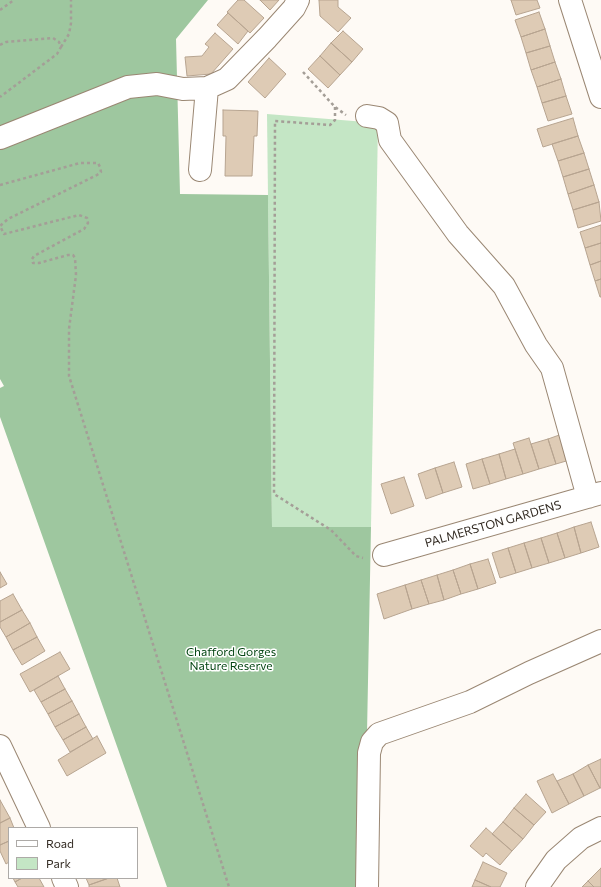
<!DOCTYPE html>
<style>
body{margin:0}
#map{position:relative;width:601px;height:887px;overflow:hidden;background:#fefaf5;font-family:Commissioner,sans-serif}
canvas{display:block}
.legend{position:absolute;left:8px;top:827px;width:130px;height:52px;box-sizing:border-box;background:#fff;border:1px solid #adaaa7;margin:0;padding:5px 7px;list-style:none;font-size:12px;color:#332b23}
.legend li{display:flex;align-items:center;gap:8px;height:20px}
.legend b{width:20px;border:1px solid #adaaa7}
</style>
<div id="map">
<canvas width="601" height="887"></canvas>
<ul class="legend">
<li><b style="height:5px;background:#fff"></b>Road</li>
<li><b style="height:11px;background:#c4e6c5"></b>Park</li>
</ul>
</div>
<script>
const c = document.querySelector('canvas').getContext('2d');
c.lineJoin = 'round';
function fill(path, color) {
  c.fillStyle = color;
  c.fill(path, 'evenodd');
}
function toPath(rows) {
  const path = new Path2D();
  for (const r of rows) {
    path.moveTo(r[0], r[1]);
    for (let i = 2; i < r.length; i += 2) path.lineTo(r[i], r[i + 1]);
  }
  return path;
}
function stroke(path, color, width, dash) {
  c.strokeStyle = color;
  c.lineWidth = width;
  c.lineCap = dash ? 'butt' : 'round';
  c.setLineDash(dash || []);
  c.stroke(path);
}
function label(font, color, halo, rows, align = 'center') {
  c.font = font + ' Commissioner,sans-serif';
  c.lineWidth = 3;
  c.setLineDash([]);
  c.textBaseline = 'middle';
  c.strokeStyle = halo;
  c.fillStyle = color;
  for (const [text, x, y, turn = 0] of rows) {
    c.save();
    c.translate(x, y);
    c.rotate((+turn || 0) * Math.PI / 180);
    c.textAlign = isNaN(turn) ? turn : align;
    if (halo) c.strokeText(text, 0, 0);
    c.fillText(text, 0, 0);
    c.restore();
  }
}
const green = toPath([
 [267,114,378,123,371,527,272,528]
]);
const forest = toPath([
 [0,0,208,0,176,39,180,194,268,195,272,527,371,527,364,887,167,887,0,417,0,388,4,386,0,379]
]);
const building = toPath([
 [238,0,244,0,264,18,250,33,227,12,238,0],
 [260,0,279,0,270,10,260,0],
 [319,0,338,0,338,7,351,18,338,32,320,16,319,0],
 [511,0,537,0,540,8,516,15,511,0],
 [539,12,545,29,521,37,515,20,539,12],
 [228,13,248,31,238,44,217,25,228,13],
 [545,29,550,46,526,53,521,37,545,29],
 [343,31,363,49,352,62,331,43,343,31],
 [215,33,233,49,211,74,187,76,185,57,202,56,209,47,205,44,215,33],
 [331,43,352,62,340,75,320,56,331,43],
 [550,46,555,62,531,70,526,53,550,46],
 [320,56,340,75,328,88,308,69,320,56],
 [269,58,286,74,265,98,248,82,269,58],
 [555,62,561,79,537,87,531,70,555,62],
 [561,79,566,96,542,103,537,87,561,79],
 [566,96,572,114,548,121,542,103,566,96],
 [223,110,258,111,257,136,254,136,252,176,225,176,226,136,223,136,223,110],
 [573,118,578,136,543,147,537,129,573,118],
 [578,136,584,153,558,161,552,144,578,136],
 [584,153,589,169,563,177,558,161,584,153],
 [589,169,594,185,568,194,563,177,589,169],
 [594,185,599,202,573,210,568,194,594,185],
 [599,202,601,221,578,228,573,210,599,202],
 [601,225,601,243,585,248,580,232,601,225],
 [601,243,601,261,590,265,585,248,601,243],
 [601,261,601,279,595,281,590,265,601,261],
 [601,279,601,297,600,297,595,281,601,279],
 [565,433,573,459,556,464,548,439,565,433],
 [529,438,539,469,523,474,513,443,529,438],
 [548,439,556,464,539,469,531,444,548,439],
 [515,449,523,474,506,479,499,454,515,449],
 [499,454,506,479,490,484,482,459,499,454],
 [482,459,490,484,473,489,466,464,482,459],
 [454,462,462,487,443,493,435,468,454,462],
 [435,468,443,493,426,499,418,474,435,468],
 [404,477,414,506,391,514,381,484,404,477],
 [591,522,599,547,581,553,574,527,591,522],
 [574,527,581,553,565,558,557,533,574,527],
 [557,533,565,558,549,563,541,538,557,533],
 [541,538,549,563,532,568,524,543,541,538],
 [524,543,532,568,516,573,508,548,524,543],
 [508,548,516,573,500,578,492,553,508,548],
 [488,559,496,583,478,589,470,564,488,559],
 [470,564,478,589,461,594,453,570,470,564],
 [453,570,461,594,444,600,437,575,453,570],
 [0,572,7,584,0,588,0,572],
 [437,575,444,600,429,604,421,580,437,575],
 [421,580,429,604,412,609,405,585,421,580],
 [405,585,412,609,384,619,377,594,405,585],
 [13,594,22,610,0,622,0,601,13,594],
 [22,610,30,623,6,637,0,627,0,622,22,610],
 [30,623,37,637,13,650,6,637,30,623],
 [37,637,45,651,22,665,13,650,37,637],
 [60,652,70,669,30,692,20,674,60,652],
 [58,676,65,689,41,702,34,690,58,676],
 [65,689,72,701,48,714,41,702,65,689],
 [72,701,79,714,55,727,48,714,72,701],
 [79,714,86,727,63,740,55,727,79,714],
 [86,727,93,739,70,752,63,740,86,727],
 [97,736,106,753,67,776,58,760,97,736],
 [601,759,601,788,600,788,588,765,601,759],
 [588,765,600,788,584,796,573,774,588,765],
 [553,774,569,804,552,813,537,781,553,774],
 [573,774,584,796,569,804,557,781,573,774],
 [526,794,546,812,534,825,514,808,526,794],
 [0,800,10,818,0,823,0,800],
 [514,808,534,825,523,839,503,822,514,808],
 [10,818,14,828,9,828,9,841,0,845,0,823,10,818],
 [503,822,523,839,512,851,492,834,503,822],
 [486,828,512,851,500,865,486,853,483,857,470,846,486,828],
 [9,841,9,862,6,864,0,851,0,845,9,841],
 [483,862,507,873,500,887,491,887,475,880,483,862],
 [601,868,601,887,594,887,588,881,601,868],
 [13,878,22,878,15,882,13,878],
 [22,878,39,878,44,887,18,887,15,882,22,878],
 [86,878,109,878,89,885,86,878],
 [109,878,117,878,120,887,89,887,89,885,109,878],
 [475,880,491,887,472,887,475,880],
 [588,881,594,887,582,887,588,881]
]);
const path = toPath([
 [0,10,14,0],
 [0,45,6,42,53,38,59,42,61,47,57,54,0,97],
 [61,47,69,34,71,23,71,0],
 [303,72,335,107,346,115],
 [335,107,335,120,330,125,275,121,274,494,331,530,356,556,363,558],
 [0,185,80,163,98,163,100,167,101,172,97,175,8,219,0,226,4,234,79,215,87,218,88,223,84,229,34,256,32,259,33,263,39,263,68,255,73,255,75,258,76,275,69,329,69,376,229,887]
]);
const minor = toPath([
 [570,0,601,97],
 [367,116,379,118,387,123,390,140,458,234,504,286,536,345,552,368,588,497],
 [0,138,128,87,157,84,183,89,207,88,227,79,267,38,294,8,298,0],
 [200,170,207,88],
 [384,555,601,493],
 [0,746,39,828],
 [63,878,67,887],
 [367,887,369,753,372,742,379,734,470,702,529,673,601,641],
 [537,887,556,860,581,838,601,828]
]);
const streetNames = [
 ["PALMERSTON GARDENS",493,524,-16]
];
const parkNames = [
 ["Chafford Gorges",231,652],
 ["Nature Reserve",231,666]
];
fill(green, '#c4e6c5');
fill(forest, '#9ec79f');
fill(building, '#decbb5');
stroke(building, '#b7a490', 1);
stroke(minor, '#9a8773', 24);
stroke(path, '#a49e97', 2.5, [3, 3]);
stroke(minor, '#fff', 22);
label('12px', '#332b23', '#fff', streetNames);
label('12px', '#054613', '#fff', parkNames);
</script>
